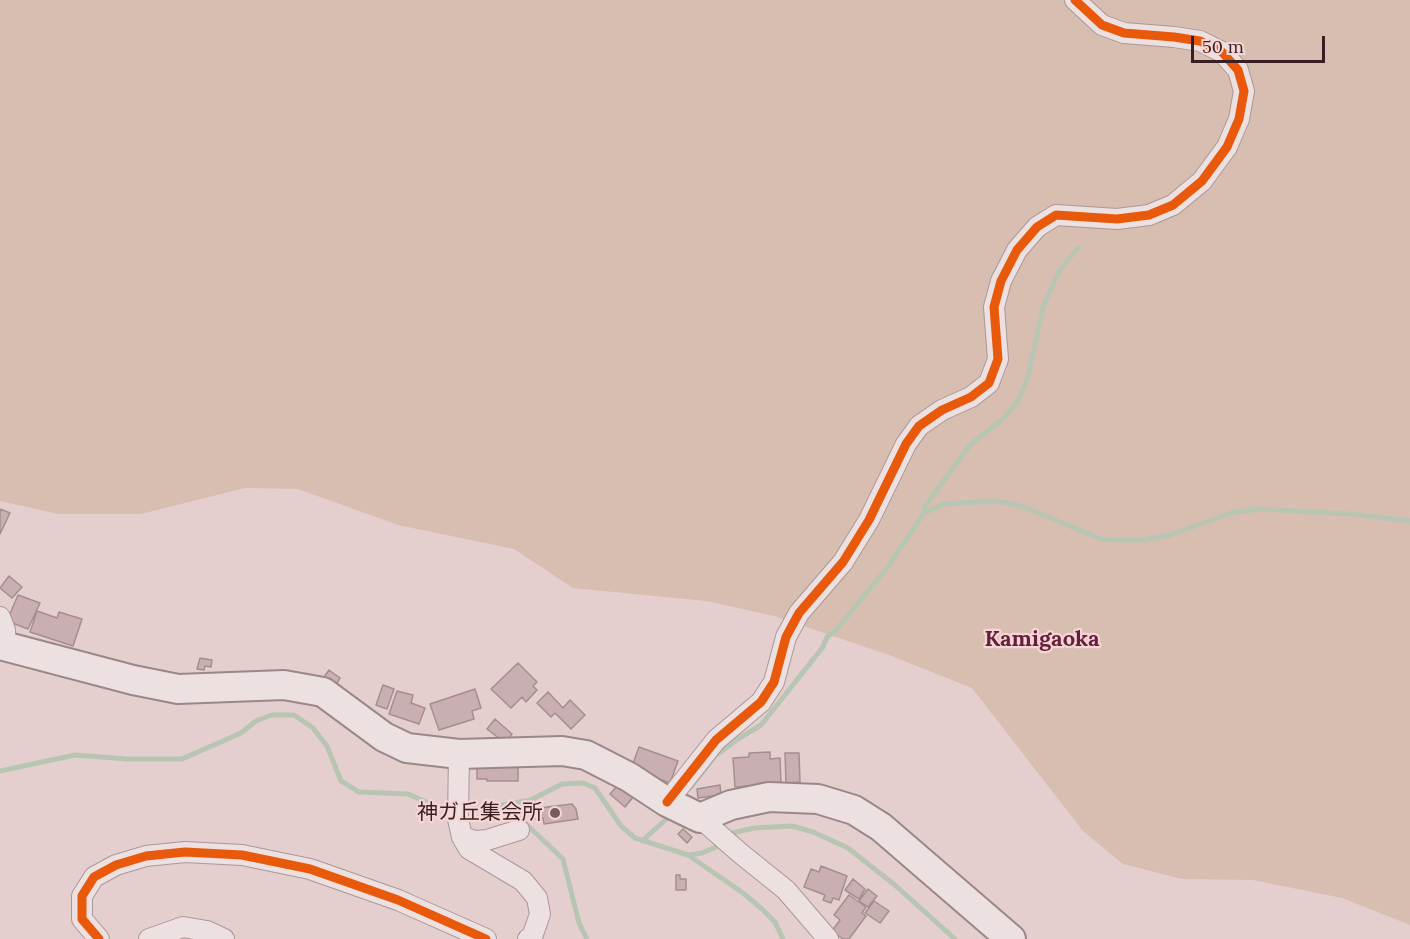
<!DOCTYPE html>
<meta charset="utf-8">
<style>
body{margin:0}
#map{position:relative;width:1410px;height:939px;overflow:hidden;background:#e5cfce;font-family:Lora,serif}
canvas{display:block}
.scale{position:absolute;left:1191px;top:36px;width:134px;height:27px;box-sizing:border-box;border:3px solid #391f23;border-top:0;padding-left:8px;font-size:18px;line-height:21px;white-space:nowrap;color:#391f23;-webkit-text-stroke:4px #f5d6d4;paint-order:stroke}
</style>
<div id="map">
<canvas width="1410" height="939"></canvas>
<div class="scale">50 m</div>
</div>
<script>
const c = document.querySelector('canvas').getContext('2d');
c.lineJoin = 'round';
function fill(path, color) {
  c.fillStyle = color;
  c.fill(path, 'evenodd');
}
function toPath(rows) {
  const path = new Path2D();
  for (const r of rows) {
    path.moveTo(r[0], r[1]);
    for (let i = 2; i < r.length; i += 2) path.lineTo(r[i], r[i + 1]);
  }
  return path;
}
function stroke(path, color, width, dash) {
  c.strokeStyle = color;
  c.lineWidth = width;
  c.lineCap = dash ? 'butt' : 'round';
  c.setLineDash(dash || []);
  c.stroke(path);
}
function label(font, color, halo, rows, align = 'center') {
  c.font = font + ' Lora,"Noto Sans JP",serif';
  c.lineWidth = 4.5;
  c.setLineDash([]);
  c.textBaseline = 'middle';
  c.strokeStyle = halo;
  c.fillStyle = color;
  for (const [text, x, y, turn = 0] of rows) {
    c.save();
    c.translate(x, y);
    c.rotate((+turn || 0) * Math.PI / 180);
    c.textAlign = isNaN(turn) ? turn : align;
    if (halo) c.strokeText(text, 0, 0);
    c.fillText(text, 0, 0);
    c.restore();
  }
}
const green = toPath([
 [0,0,1410,0,1410,925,1342,898,1253,880,1182,879,1123,864,1083,831,972,688,889,655,774,616,706,601,573,588,514,549,398,525,298,489,245,488,141,514,58,514,0,501]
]);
const stream = toPath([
 [924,513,925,506,970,445,1004,418,1018,401,1028,377,1043,307,1059,271,1078,248],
 [0,771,75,755,127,759,182,759,241,733,256,721,272,715,294,715,313,728,327,746,341,781,359,792,408,794,438,807,478,809,531,800,562,784,583,783,595,788,621,826,635,838,688,855,743,893,762,909,775,922,783,939],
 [690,788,715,756,738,739,761,725,823,647,827,637,835,631,887,568,924,513,944,504,992,501,1008,503,1024,507,1101,539,1119,540,1145,540,1170,535,1231,513,1259,509,1350,514,1410,521],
 [506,805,563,859,579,923,587,939],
 [732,833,754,828,792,826,813,832,848,848,896,886,955,939],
 [643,840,671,815],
 [688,855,702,853,716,847]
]);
const building = toPath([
 [0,509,10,513,0,534,0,509],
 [9,576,22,587,12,598,0,588,9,576],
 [18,595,40,603,28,629,7,621,18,595],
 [37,611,57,618,59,612,82,619,73,646,30,632,37,611],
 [200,658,212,660,211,667,205,666,204,670,197,669,200,658],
 [518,663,537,682,533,686,537,690,526,702,522,697,511,708,491,689,518,663],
 [329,670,340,678,334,688,322,680,329,670],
 [383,685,394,689,387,709,376,705,383,685],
 [475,689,481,708,472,711,474,719,439,730,430,704,475,689],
 [397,691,413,695,411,703,425,708,419,724,389,714,397,691],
 [548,692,563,708,570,700,585,715,571,729,555,713,551,717,537,703,548,692],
 [495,719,512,734,505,743,487,729,495,719],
 [639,747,678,761,670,783,631,769,639,747],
 [770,752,770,759,780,758,781,784,735,787,733,758,749,757,749,753,770,752],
 [785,753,799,753,800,782,786,783,785,753],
 [477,766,518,766,518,781,487,781,487,779,477,779,477,766],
 [619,784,634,796,625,807,610,794,619,784],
 [720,785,721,795,698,798,697,789,720,785],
 [572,804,576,809,578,819,544,824,543,818,533,819,531,809,572,804],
 [683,829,692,837,687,843,678,834,683,829],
 [821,866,847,876,839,900,833,898,831,903,823,900,825,895,804,887,811,869,819,872,821,866],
 [676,875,680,875,680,879,686,879,686,890,676,890,676,875],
 [853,879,865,889,859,899,845,890,853,879],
 [868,889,877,896,868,907,859,901,868,889],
 [849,895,866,907,862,913,866,916,849,939,843,939,832,931,840,920,834,915,849,895],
 [874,901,889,911,880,923,865,913,874,901]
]);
const minor = toPath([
 [0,617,5,630,6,647],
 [459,754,458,819,462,837,469,849,523,881,537,898,540,914,532,937,528,939],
 [667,802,716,740,761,702,774,682,786,637,799,613,843,562,869,520,906,444,919,426,942,410,971,397,989,383,998,359,994,307,1001,281,1017,250,1037,227,1056,215,1117,219,1149,215,1173,205,1202,181,1227,147,1239,119,1244,91,1238,70,1222,52,1200,41,1174,37,1124,33,1102,25,1075,0],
 [700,818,740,853,786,890,828,939],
 [462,837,476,841,487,840,519,830],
 [99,939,82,919,82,896,94,877,116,865,146,856,185,852,242,855,310,869,398,900,486,939],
 [149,939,183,927,207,931,224,939]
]);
const secondary = toPath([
 [0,645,133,680,178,689,284,685,323,692,384,737,407,748,459,754,562,751,586,755,629,777,667,802,700,818,731,805,769,797,818,799,854,810,881,827,1011,939]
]);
const cycleway = toPath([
 [667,802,716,740,761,702,774,682,786,637,799,613,843,562,869,520,906,444,919,426,942,410,971,397,989,383,998,359,994,307,1001,281,1017,250,1037,227,1056,215,1117,219,1149,215,1173,205,1202,181,1227,147,1239,119,1244,91,1238,70,1222,52,1200,41,1174,37,1124,33,1102,25,1075,0],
 [99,939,82,919,82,896,94,877,116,865,146,856,185,852,242,855,310,869,398,900,486,939]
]);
const markers = [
 [555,813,6,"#755d5f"]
];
const poiNames = [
 ["神ガ丘集会所",543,813]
];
const neighbourhoodNames = [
 ["Kamigaoka",1042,640]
];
fill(green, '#d7beb0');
stroke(stream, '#b9c5b3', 5);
fill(building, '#c9afb2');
stroke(building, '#a58e90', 1.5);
stroke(minor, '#aa9798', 22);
stroke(secondary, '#9a8788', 32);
stroke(minor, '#ede0e0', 20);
stroke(secondary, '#ede0e0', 28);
stroke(cycleway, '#e8590c', 9);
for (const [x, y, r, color] of markers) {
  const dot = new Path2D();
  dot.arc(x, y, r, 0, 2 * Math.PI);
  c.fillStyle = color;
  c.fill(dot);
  stroke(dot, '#f5d6d4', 2);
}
label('21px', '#391f23', '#f5d6d4', poiNames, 'right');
label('bold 22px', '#651e3e', '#f5d6d4', neighbourhoodNames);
</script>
